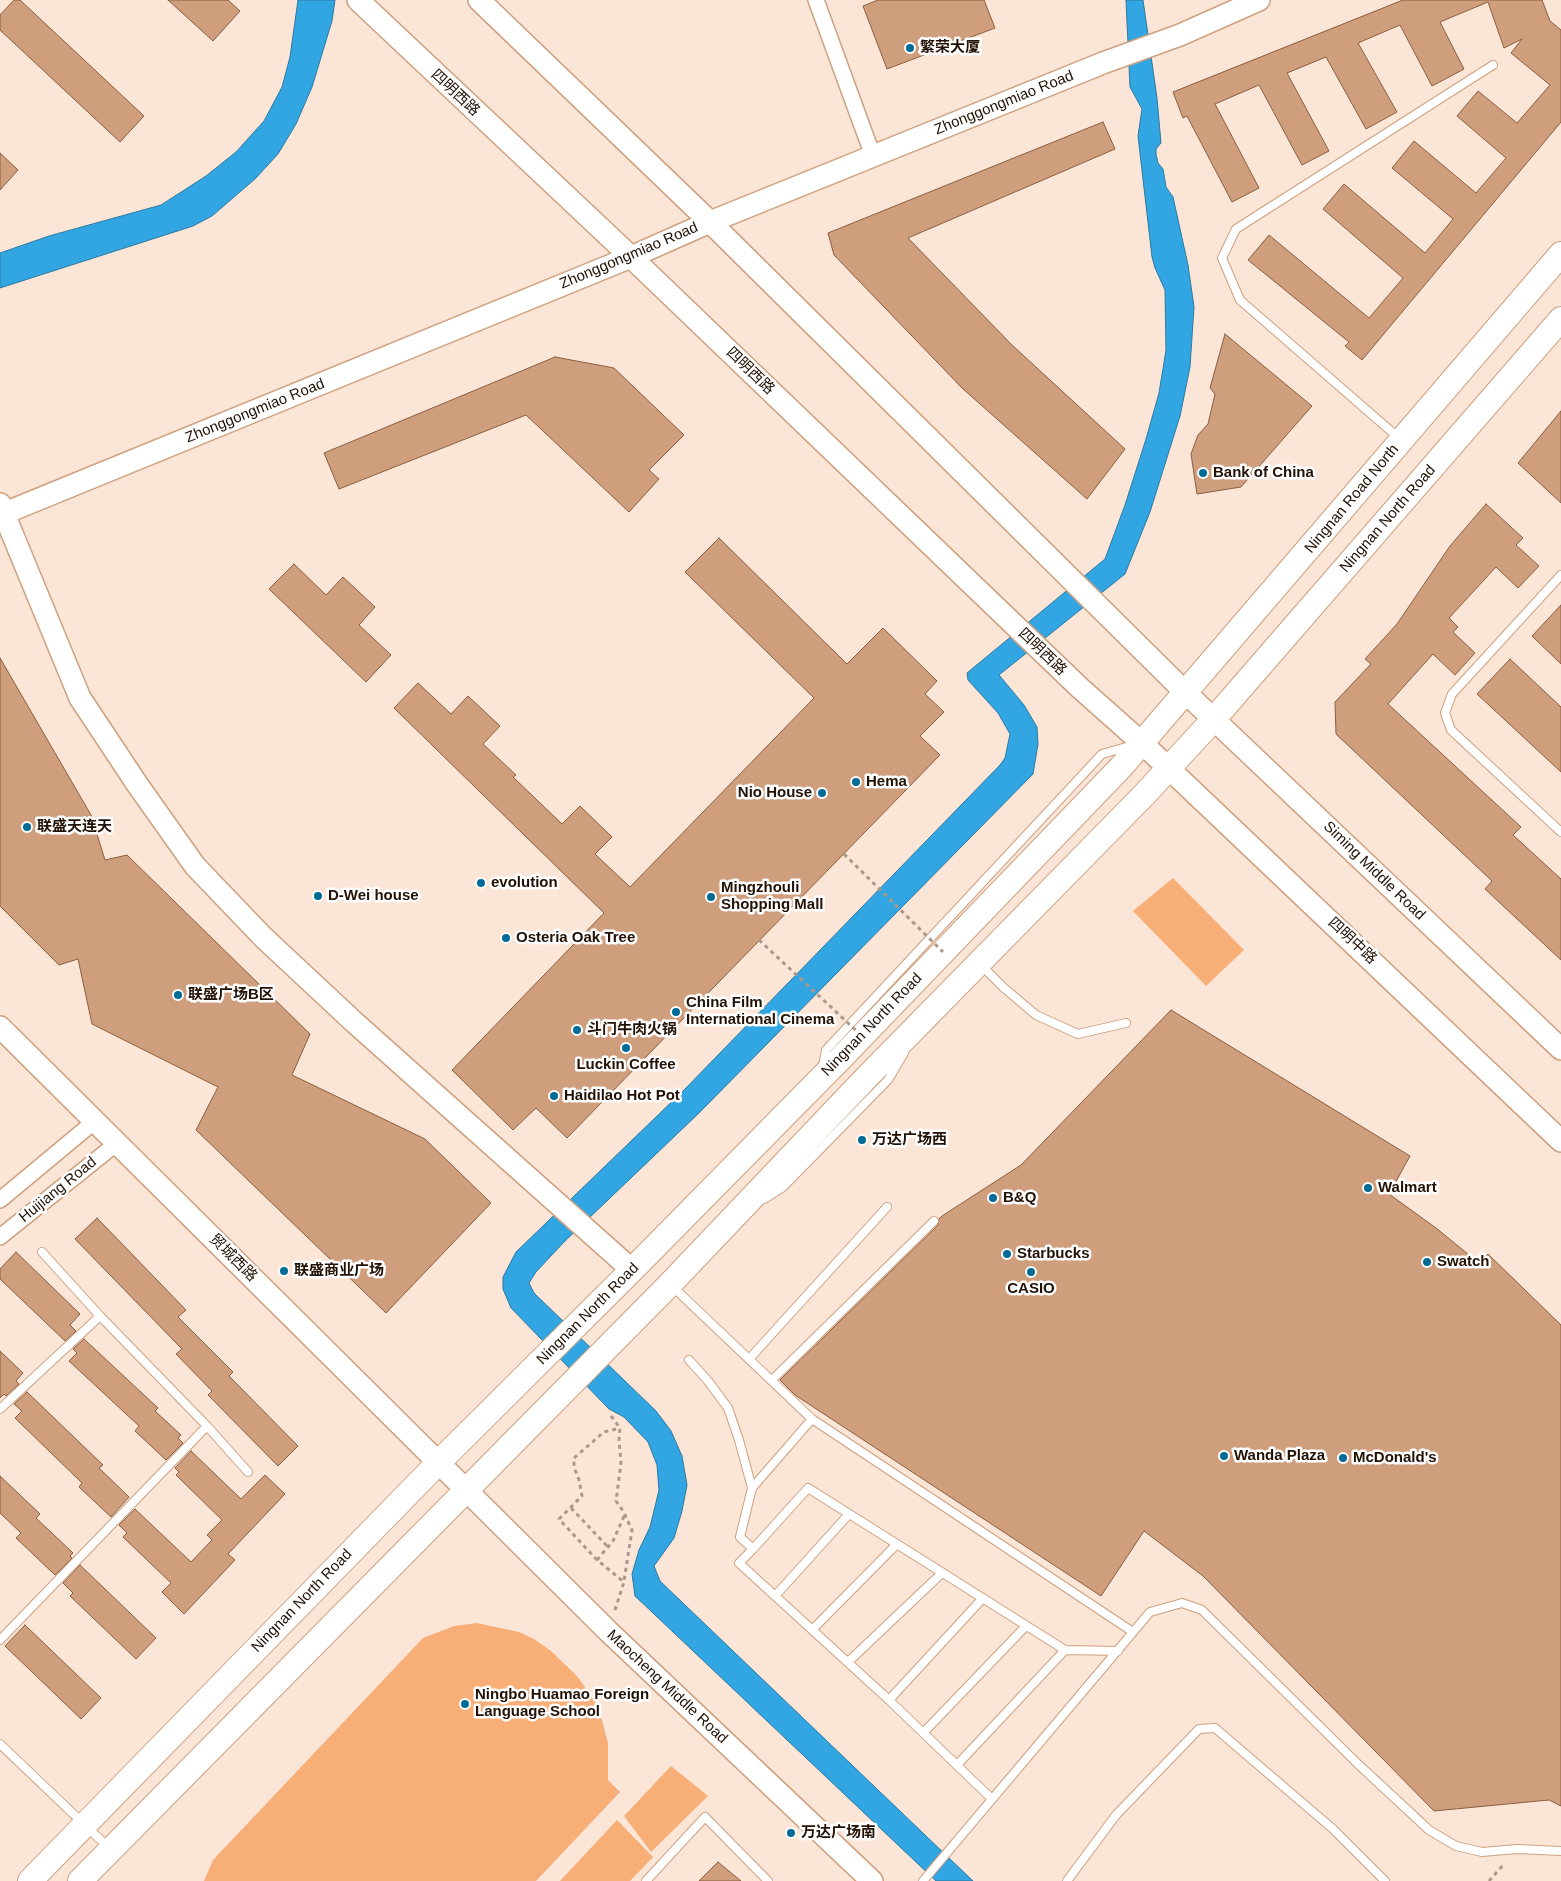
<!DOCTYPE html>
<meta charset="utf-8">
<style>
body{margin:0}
canvas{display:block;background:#fae5d7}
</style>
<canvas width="1561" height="1881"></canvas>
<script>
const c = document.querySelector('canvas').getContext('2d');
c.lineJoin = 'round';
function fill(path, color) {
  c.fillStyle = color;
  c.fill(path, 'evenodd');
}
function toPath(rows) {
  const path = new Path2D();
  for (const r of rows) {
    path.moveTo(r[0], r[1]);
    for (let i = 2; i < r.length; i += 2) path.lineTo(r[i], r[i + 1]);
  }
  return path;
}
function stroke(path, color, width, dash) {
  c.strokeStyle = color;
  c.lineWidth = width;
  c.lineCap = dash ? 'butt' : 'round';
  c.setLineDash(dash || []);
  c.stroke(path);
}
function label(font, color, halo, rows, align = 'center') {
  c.font = font + ' Helvetica,"Noto Sans SC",sans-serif';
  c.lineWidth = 5;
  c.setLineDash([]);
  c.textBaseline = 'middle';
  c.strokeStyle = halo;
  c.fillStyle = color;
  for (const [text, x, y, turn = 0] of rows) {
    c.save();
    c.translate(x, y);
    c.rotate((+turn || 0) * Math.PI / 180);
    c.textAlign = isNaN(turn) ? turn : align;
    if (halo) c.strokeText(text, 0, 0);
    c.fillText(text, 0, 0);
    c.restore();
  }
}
const green = toPath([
 [1173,878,1244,950,1206,986,1133,911],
 [477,1623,519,1632,534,1639,551,1651,577,1676,598,1706,608,1743,608,1780,620,1792,536,1881,204,1881,213,1860,423,1638,454,1626],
 [671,1766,708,1796,651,1852,624,1816],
 [617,1820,653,1857,630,1881,560,1881]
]);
const water = toPath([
 [298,0,335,0,332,21,312,87,296,124,278,154,255,179,212,216,193,226,0,288,0,253,49,236,161,205,206,176,236,152,264,121,282,87,290,57,298,0],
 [1126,0,1143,0,1157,98,1161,143,1156,149,1156,154,1158,163,1163,169,1166,187,1173,197,1188,265,1194,307,1190,367,1180,416,1150,512,1125,574,999,675,1024,705,1037,727,1038,744,1033,774,700,1112,564,1242,536,1272,529,1283,534,1293,656,1411,671,1431,682,1456,687,1485,682,1511,674,1538,654,1566,660,1581,973,1881,936,1881,635,1596,632,1574,639,1550,650,1527,659,1490,657,1465,648,1442,624,1417,609,1409,511,1308,503,1289,503,1277,516,1252,684,1090,1000,765,1005,758,1010,734,998,713,968,680,967,673,1105,559,1125,505,1146,439,1159,393,1166,350,1165,290,1155,268,1152,257,1138,136,1142,109,1130,87,1126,0]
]);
const building = toPath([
 [14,0,20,0,144,116,120,142,0,30,0,15,14,0],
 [168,0,228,0,240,11,213,41,168,0],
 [878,0,984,0,995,28,887,69,863,6,878,0],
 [1403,0,1542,0,1550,21,1561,30,1561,122,1362,360,1345,346,1349,342,1248,260,1269,235,1369,318,1403,278,1323,209,1344,184,1425,253,1453,219,1392,168,1414,141,1476,193,1506,158,1457,116,1478,91,1517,123,1550,85,1511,53,1522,39,1504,48,1488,2,1440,22,1464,69,1432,86,1400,25,1358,43,1397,112,1366,129,1326,57,1287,73,1329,151,1302,165,1259,85,1215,104,1259,188,1232,202,1187,116,1183,118,1173,92,1403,0],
 [1103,122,1115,149,908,238,1012,345,1125,449,1087,499,962,388,834,255,828,233,1103,122],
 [0,153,18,170,0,190,0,153],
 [1225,334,1312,406,1241,487,1197,494,1191,454,1198,435,1208,424,1215,394,1210,388,1225,334],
 [555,357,614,368,684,435,649,470,659,479,629,512,526,415,339,489,324,453,555,357],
 [1561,411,1561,503,1518,463,1561,411],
 [1486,504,1523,538,1516,545,1539,566,1518,588,1496,567,1449,618,1458,627,1453,632,1475,653,1455,675,1433,654,1388,704,1521,827,1513,835,1561,879,1561,960,1485,889,1492,881,1336,734,1335,702,1371,664,1365,659,1397,624,1450,546,1486,504],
 [719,538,847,664,883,628,937,681,925,694,944,712,920,736,940,755,567,1138,536,1108,513,1130,452,1070,604,913,394,708,418,683,451,714,468,696,500,726,483,744,516,775,513,777,562,824,580,806,612,837,595,854,630,887,814,698,685,572,719,538],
 [294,564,326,595,343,577,375,607,359,625,391,655,366,682,269,589,294,564],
 [1561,605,1561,664,1532,636,1561,605],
 [0,658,91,815,105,860,127,855,310,1034,292,1075,425,1139,491,1203,386,1313,196,1130,218,1087,92,1024,78,959,59,965,0,906,0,658],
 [1510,659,1561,707,1561,772,1477,694,1510,659],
 [1171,1010,1410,1156,1389,1194,1436,1228,1479,1263,1488,1254,1561,1325,1561,1806,1549,1800,1434,1811,1203,1576,1144,1531,1101,1596,795,1395,780,1380,938,1225,939,1219,942,1216,1021,1165,1171,1010],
 [97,1218,186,1310,178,1317,233,1372,229,1376,298,1446,278,1466,208,1395,212,1391,176,1354,182,1349,75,1239,97,1218],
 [16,1252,80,1314,70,1325,76,1331,65,1341,0,1279,0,1269,16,1252],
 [84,1339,158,1408,155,1411,181,1435,178,1438,183,1443,166,1460,135,1431,139,1426,69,1361,77,1353,73,1349,84,1339],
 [0,1351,23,1373,16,1381,19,1384,6,1396,4,1394,0,1398,0,1351],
 [27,1392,103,1465,99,1468,129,1497,111,1517,79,1487,82,1483,15,1418,22,1411,14,1404,27,1392],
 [191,1451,241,1499,265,1475,285,1494,228,1554,235,1560,184,1614,162,1592,171,1583,123,1537,127,1533,119,1525,135,1509,191,1562,212,1540,207,1535,222,1520,176,1475,179,1472,175,1468,191,1451],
 [0,1476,40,1514,36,1518,73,1553,70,1556,72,1558,55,1575,16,1538,21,1533,0,1513,0,1476],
 [80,1565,156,1638,136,1659,70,1596,73,1593,63,1583,80,1565],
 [25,1625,101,1698,81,1719,5,1646,25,1625],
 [718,1862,741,1881,699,1881,718,1862]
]);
const path = toPath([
 [611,1416,620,1428,619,1440,621,1463,616,1501,623,1511,632,1530,624,1581],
 [571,1508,608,1547],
 [597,1560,613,1541,625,1514],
 [615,1610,624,1582,597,1560,559,1519,582,1496,579,1480,574,1467,574,1458,604,1432,620,1428],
 [1489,1881,1505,1863]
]);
const lane = toPath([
 [1400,439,1240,300,1222,258,1236,229,1493,65],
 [1561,575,1452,694,1445,713,1451,730,1561,832],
 [980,964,1003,987,1036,1015,1078,1034,1126,1023],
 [823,1067,826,1050,1102,754,1130,746],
 [764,1199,783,1187,888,1080,904,1053],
 [42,1252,100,1316,207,1426,248,1472],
 [672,1286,812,1419],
 [750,1358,887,1207],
 [689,1360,708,1381,728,1408,739,1440,752,1488],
 [772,1380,934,1221],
 [0,1409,100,1316],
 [753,1549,739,1563,889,1700,992,1799],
 [775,1596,849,1514],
 [812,1630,897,1544],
 [0,1640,207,1426],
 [1065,1650,1118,1651],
 [848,1662,942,1573],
 [889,1700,983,1598],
 [924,1732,1026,1626],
 [0,1744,109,1848],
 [957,1765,1065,1650,808,1488,753,1549,740,1537,752,1488,812,1419,1133,1632],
 [646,1881,705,1817,768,1881],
 [923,1881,1150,1612,1182,1603,1202,1610,1359,1765,1429,1830,1456,1846,1482,1852,1517,1849,1561,1851],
 [1067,1881,1116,1815,1199,1729,1215,1728,1333,1829,1385,1881]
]);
const street = toPath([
 [816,0,873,156],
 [0,1200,95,1121],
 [0,1237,117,1143]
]);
const secondary = toPath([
 [358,0,631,257,1080,688,1142,743,1561,1141],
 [479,0,710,222,1186,693,1561,1049],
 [0,504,80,698,137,784,195,866,264,938,354,1022,632,1270],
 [0,515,631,257,710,222,1103,63,1180,35,1259,0],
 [0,1027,609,1632,872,1881]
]);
const primary = toPath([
 [30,1881,438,1463,632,1270,842,1057,1122,766,1561,254],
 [80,1881,670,1284,865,1079,1144,795,1214,719,1561,319]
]);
const pathBridge = toPath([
 [844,854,943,952],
 [759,940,862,1036]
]);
const markers = [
 [910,48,5,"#016b98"],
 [1203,473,5,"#016b98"],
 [856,782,5,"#016b98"],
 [822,793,5,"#016b98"],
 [27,827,5,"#016b98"],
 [481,883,5,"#016b98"],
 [318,896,5,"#016b98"],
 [711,897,5,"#016b98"],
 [506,938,5,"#016b98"],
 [178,995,5,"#016b98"],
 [676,1012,5,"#016b98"],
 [577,1030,5,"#016b98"],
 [626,1048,5,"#016b98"],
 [554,1096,5,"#016b98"],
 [862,1140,5,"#016b98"],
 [1368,1188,5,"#016b98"],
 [993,1198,5,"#016b98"],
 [1007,1254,5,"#016b98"],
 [1427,1262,5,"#016b98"],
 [284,1271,5,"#016b98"],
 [1031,1272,5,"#016b98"],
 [1224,1456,5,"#016b98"],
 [1343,1458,5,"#016b98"],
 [465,1704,5,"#016b98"],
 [791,1833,5,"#016b98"]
];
const poiNames = [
 ["繁荣大厦",920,48],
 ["Bank of China",1213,473],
 ["Hema",866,782],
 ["Nio House",812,793,"right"],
 ["联盛天连天",37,827],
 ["evolution",491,883],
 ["Mingzhouli",721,888],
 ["Shopping Mall",721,905],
 ["D-Wei house",328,896],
 ["Osteria Oak Tree",516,938],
 ["联盛广场B区",188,995],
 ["China Film",686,1003],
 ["International Cinema",686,1020],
 ["斗门牛肉火锅",587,1030],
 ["Luckin Coffee",626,1065,"center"],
 ["Haidilao Hot Pot",564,1096],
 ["万达广场西",872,1140],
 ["Walmart",1378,1188],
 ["B&Q",1003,1198],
 ["Starbucks",1017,1254],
 ["Swatch",1437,1262],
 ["联盛商业广场",294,1271],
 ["CASIO",1031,1289,"center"],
 ["Wanda Plaza",1234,1456],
 ["McDonald's",1353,1458],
 ["Ningbo Huamao Foreign",475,1695],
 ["Language School",475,1712],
 ["万达广场南",801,1833]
];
const streetNames = [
 ["四明西路",455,93,43],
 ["Zhonggongmiao Road",1004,103,-22],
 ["Zhonggongmiao Road",629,256,-23],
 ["四明西路",750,371,44],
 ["Zhonggongmiao Road",255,411,-22],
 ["Ningnan Road North",1352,499,-50],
 ["Ningnan North Road",1388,519,-49],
 ["四明西路",1042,652,44],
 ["Siming Middle Road",1374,871,44],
 ["四明中路",1352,941,43],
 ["Ningnan North Road",872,1025,-46],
 ["Huijiang Road",58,1190,-39],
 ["贸城西路",233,1258,45],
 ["Ningnan North Road",588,1314,-45],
 ["Ningnan North Road",302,1601,-46],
 ["Maocheng Middle Road",667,1687,43]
];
fill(green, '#f8ae77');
fill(water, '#32a6e2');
stroke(water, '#2d799f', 1);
fill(building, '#ce9e7d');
stroke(building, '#8a5f3f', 1);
stroke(lane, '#cfa07e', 10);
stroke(street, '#cfa07e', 18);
stroke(secondary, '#cfa07e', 24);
stroke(primary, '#cfa07e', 26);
stroke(path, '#ac988a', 3, [4, 4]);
stroke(lane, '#fff', 8);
stroke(street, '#fff', 15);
stroke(secondary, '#fff', 21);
stroke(primary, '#fff', 24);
stroke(pathBridge, '#ac988a', 3, [4, 4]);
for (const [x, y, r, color] of markers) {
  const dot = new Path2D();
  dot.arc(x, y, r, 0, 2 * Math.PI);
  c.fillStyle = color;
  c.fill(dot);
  stroke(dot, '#fff', 2);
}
label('bold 15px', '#221104', '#fff', poiNames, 'left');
label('15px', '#221104', '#fff', streetNames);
</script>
